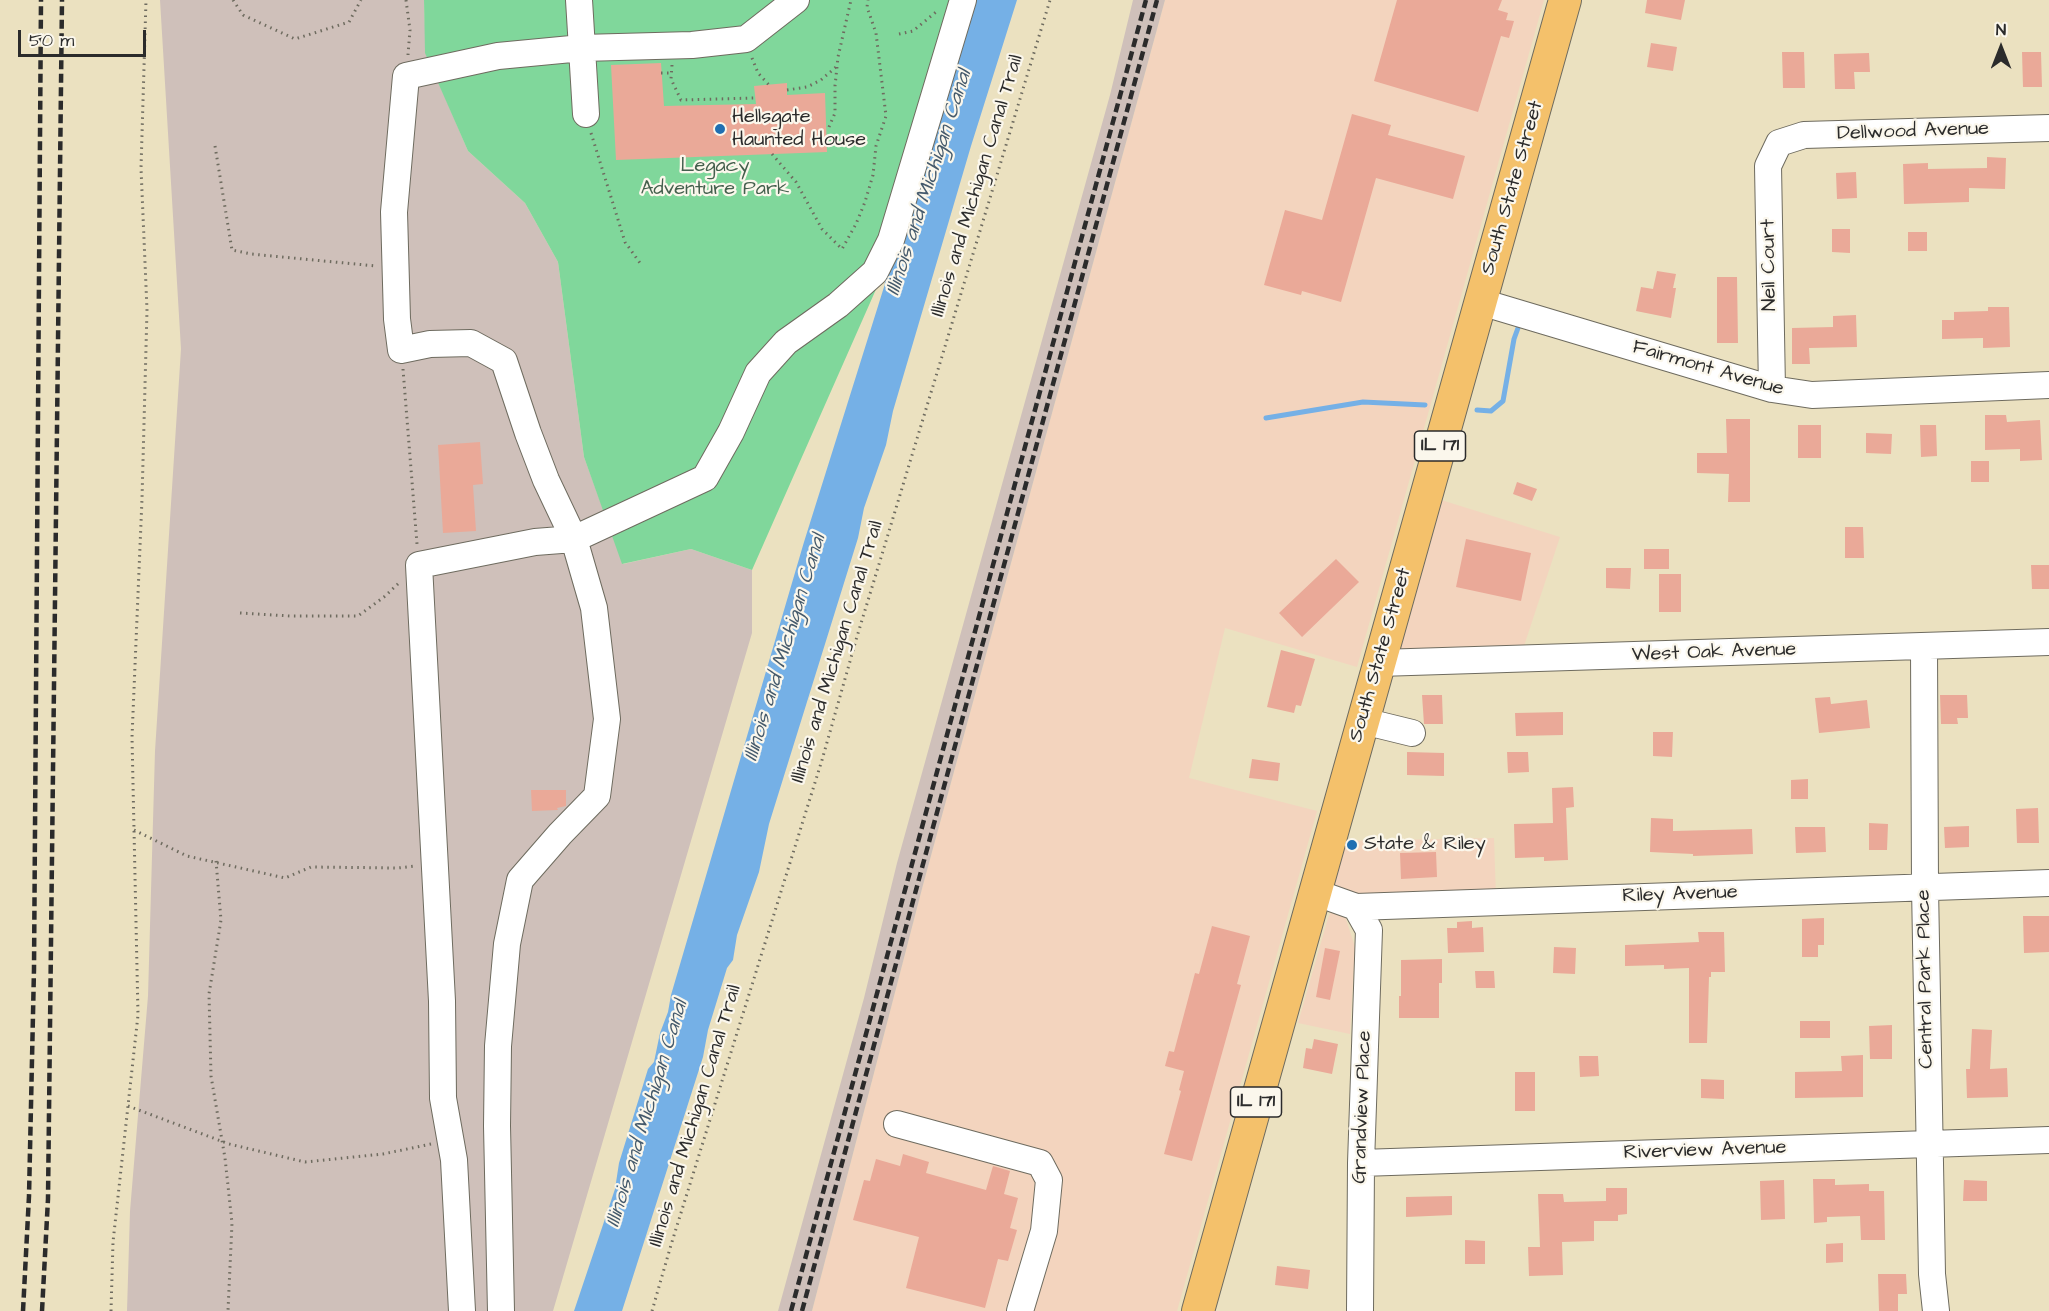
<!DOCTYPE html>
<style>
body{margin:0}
#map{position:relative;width:2049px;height:1311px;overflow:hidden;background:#ebe1c0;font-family:"Architects Daughter",sans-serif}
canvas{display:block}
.north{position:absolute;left:1971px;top:18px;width:60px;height:60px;-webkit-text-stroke:4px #fbf7ec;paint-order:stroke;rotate:0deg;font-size:16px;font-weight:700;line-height:24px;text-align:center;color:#2b2b2b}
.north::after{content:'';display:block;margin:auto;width:21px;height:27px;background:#2b2b2b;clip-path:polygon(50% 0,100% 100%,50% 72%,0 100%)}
.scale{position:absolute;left:18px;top:30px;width:128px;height:27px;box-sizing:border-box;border:3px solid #2b2b2b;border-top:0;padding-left:8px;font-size:18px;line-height:21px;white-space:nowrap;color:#2b2b2b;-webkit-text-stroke:4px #fbf7ec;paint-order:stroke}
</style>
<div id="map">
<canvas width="2049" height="1311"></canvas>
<div class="north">N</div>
<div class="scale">50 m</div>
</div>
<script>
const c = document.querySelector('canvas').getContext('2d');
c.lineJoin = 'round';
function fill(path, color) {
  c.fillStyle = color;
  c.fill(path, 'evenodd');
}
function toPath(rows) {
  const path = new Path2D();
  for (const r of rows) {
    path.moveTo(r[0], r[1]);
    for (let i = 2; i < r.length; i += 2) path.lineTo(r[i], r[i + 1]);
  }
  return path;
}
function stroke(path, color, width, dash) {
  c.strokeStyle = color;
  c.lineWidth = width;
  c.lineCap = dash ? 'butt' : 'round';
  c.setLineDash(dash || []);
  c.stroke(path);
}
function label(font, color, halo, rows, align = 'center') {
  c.font = font + ' "Architects Daughter",sans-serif';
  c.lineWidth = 4.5;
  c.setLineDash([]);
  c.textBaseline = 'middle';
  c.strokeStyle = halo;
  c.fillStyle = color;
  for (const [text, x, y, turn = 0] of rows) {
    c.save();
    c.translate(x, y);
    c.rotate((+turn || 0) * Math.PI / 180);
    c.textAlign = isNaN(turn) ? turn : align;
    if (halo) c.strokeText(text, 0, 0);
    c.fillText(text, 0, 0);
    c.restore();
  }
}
const built = toPath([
 [1165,0,1544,0,1357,667,1225,628,1189,778,1317,811,1177,1311,812,1311,923,885],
 [1438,499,1560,537,1521,655,1391,658],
 [1494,838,1496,898,1359,903,1326,892,1340,841],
 [1343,910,1355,947,1350,1034,1298,1023,1328,918,1331,912]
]);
const industrial = toPath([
 [160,0,424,0,426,53,468,151,525,203,558,262,584,457,623,564,691,549,752,570,752,633,553,1311,127,1311,130,1211,148,996,155,751,181,349],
 [1133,0,1165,0,923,885,812,1311,778,1311,864,998,897,863,1110,95]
]);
const green = toPath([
 [424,0,951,0,881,278,752,570,691,549,622,564,584,457,558,262,525,203,468,151,425,53]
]);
const water = toPath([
 [967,0,1017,0,971,146,893,411,886,445,864,508,858,538,769,824,759,872,737,935,733,960,727,968,708,1030,703,1057,622,1311,574,1311,615,1189,619,1163,648,1069,654,1062,660,1033,668,1012,671,995,804,542,884,287,894,244]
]);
const stream = toPath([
 [1477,410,1491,411,1503,401,1514,339,1518,328],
 [1266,418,1363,402,1425,405]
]);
const building = toPath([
 [1397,0,1502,0,1498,10,1508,13,1506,20,1514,21,1509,38,1501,36,1478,112,1374,81],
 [1647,0,1685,0,1681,20,1645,13],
 [1651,43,1677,47,1673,71,1647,67],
 [1782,52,1804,52,1805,88,1783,88],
 [2022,52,2041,52,2042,87,2023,87],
 [1869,53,1870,72,1854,72,1855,89,1835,89,1834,54],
 [661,63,664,106,756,104,754,86,787,83,787,95,825,93,827,152,616,160,611,65],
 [1352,114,1391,125,1388,135,1465,156,1453,199,1376,178,1341,302,1302,291,1301,295,1264,285,1285,210,1322,220],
 [1987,157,2006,158,2005,189,1969,188,1969,202,1904,204,1903,164,1928,163,1928,169,1987,168],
 [1856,172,1857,198,1837,199,1836,173],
 [1832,229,1850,229,1850,253,1832,252],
 [1908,232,1927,232,1927,251,1908,251],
 [1657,271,1676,274,1673,288,1676,288,1671,318,1636,311,1641,287,1653,289],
 [1717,277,1737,277,1738,343,1717,343],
 [1988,307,2009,307,2010,347,1983,348,1983,338,1942,339,1942,320,1954,320,1954,312,1988,311],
 [1856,315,1857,347,1809,348,1810,364,1792,364,1792,328,1833,327,1833,316],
 [1985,415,2006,415,2007,422,2040,420,2042,460,2020,461,2020,449,1985,450],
 [1726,419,1750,419,1750,502,1728,502,1729,474,1697,473,1697,453,1727,453],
 [1798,425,1821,425,1821,458,1798,458],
 [1920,425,1936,425,1937,456,1921,457],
 [1866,433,1892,434,1891,454,1866,453],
 [480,442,483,484,473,485,476,531,443,533,438,445],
 [1971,461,1989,461,1989,482,1971,482],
 [1517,482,1537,489,1532,501,1513,494],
 [1845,527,1863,527,1864,558,1845,558],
 [1466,539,1531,553,1521,601,1456,587],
 [1644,549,1669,549,1669,569,1644,569],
 [1336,559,1359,582,1302,637,1279,613],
 [2031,565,2049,565,2049,589,2032,589],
 [1606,568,1631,568,1630,589,1606,588],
 [1659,574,1681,574,1681,612,1659,612],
 [1281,650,1315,659,1301,706,1296,705,1294,713,1267,707],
 [1422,695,1442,695,1443,724,1424,724],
 [1940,695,1967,695,1968,718,1957,718,1958,724,1941,724],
 [1830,697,1831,704,1867,700,1870,728,1819,733,1815,698],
 [1563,712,1563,735,1516,736,1515,713],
 [1653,732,1673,732,1672,757,1653,756],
 [1407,752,1444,753,1444,776,1407,775],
 [1507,752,1528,752,1529,772,1508,773],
 [1252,759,1280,763,1278,781,1249,778],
 [1808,779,1808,799,1791,799,1791,780],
 [1573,787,1574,807,1566,808,1568,860,1544,861,1544,857,1515,858,1514,824,1553,823,1552,788],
 [531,790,566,790,566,806,557,808,558,810,532,811],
 [2038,808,2039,843,2017,843,2016,809],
 [1651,818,1673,819,1673,831,1752,829,1753,854,1693,856,1693,854,1650,852],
 [1869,823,1888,824,1887,850,1869,850],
 [1969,826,1969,847,1945,848,1944,827],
 [1795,827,1825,827,1826,852,1796,853],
 [1436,852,1437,877,1401,879,1400,853],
 [2023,916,2049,916,2049,952,2024,953],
 [1824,918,1824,945,1818,945,1818,957,1802,957,1802,919],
 [1472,921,1472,928,1483,927,1484,952,1448,953,1447,928,1457,928,1457,922],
 [1212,926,1250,936,1237,984,1241,985,1192,1161,1164,1154,1181,1091,1179,1090,1184,1071,1165,1066,1169,1051,1174,1052,1195,973,1199,974],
 [1698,932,1724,932,1725,972,1711,972,1711,977,1709,977,1707,1043,1689,1043,1689,968,1664,969,1664,965,1625,966,1625,945,1699,942],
 [1554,947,1576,948,1575,974,1553,973],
 [1325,948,1340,951,1330,1000,1316,997],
 [1442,959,1442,983,1439,983,1439,1018,1399,1018,1399,996,1401,996,1401,960],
 [1475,971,1494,971,1495,988,1476,988],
 [1800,1021,1830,1021,1830,1038,1800,1038],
 [1892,1025,1892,1059,1870,1059,1869,1026],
 [1972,1029,1992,1030,1990,1069,2007,1068,2008,1097,1967,1098,1966,1069,1970,1069],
 [1314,1039,1338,1044,1332,1074,1303,1068,1306,1048,1312,1049],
 [1863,1055,1863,1097,1795,1098,1795,1072,1842,1071,1841,1056],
 [1579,1056,1598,1056,1599,1076,1580,1077],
 [1515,1072,1535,1072,1535,1111,1515,1111],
 [1701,1079,1724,1080,1724,1099,1701,1098],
 [903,1154,929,1162,926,1173,986,1190,993,1166,1010,1171,1004,1194,1018,1198,1010,1228,1017,1230,1008,1261,998,1259,985,1308,906,1288,919,1237,853,1220,864,1180,870,1181,876,1159,900,1166],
 [1813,1179,1835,1179,1835,1185,1869,1184,1869,1191,1884,1191,1885,1240,1861,1240,1860,1216,1827,1217,1827,1222,1814,1223],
 [1784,1180,1785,1219,1761,1220,1760,1181],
 [1964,1180,1987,1181,1987,1201,1963,1201],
 [1606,1188,1627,1188,1627,1214,1618,1215,1618,1221,1594,1221,1594,1241,1562,1242,1563,1275,1529,1276,1528,1247,1540,1247,1538,1194,1563,1194,1564,1202,1606,1201],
 [1452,1196,1452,1215,1406,1217,1406,1197],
 [1465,1240,1485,1241,1485,1264,1465,1264],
 [1843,1243,1843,1262,1826,1263,1826,1244],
 [1277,1266,1310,1270,1308,1289,1275,1285],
 [1878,1274,1906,1274,1907,1294,1898,1294,1898,1311,1879,1311]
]);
const path = toPath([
 [233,0,243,15,295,39,349,22,361,0],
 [406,0,410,30,408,55],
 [899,34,913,31,936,12],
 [752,58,758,73,769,85],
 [672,65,671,79,681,100,755,98],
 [661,73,672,73],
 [787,90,807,87,821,80,836,67],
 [829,127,835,113,835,86,838,57,851,0],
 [591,133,625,242,640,263],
 [215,146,232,250,251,254,376,266],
 [772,154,796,182,822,229,842,249,856,224,865,202,873,175,876,146,886,116,876,33,867,7,868,0],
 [403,369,417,544],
 [240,613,290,616,358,616,384,597,400,582],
 [134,830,187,856,285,878,311,867,398,868,415,866],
 [216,861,221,920,209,994,211,1076,225,1158,232,1223,228,1311],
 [128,1106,229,1144,305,1162,383,1154,431,1144],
 [111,1311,113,1242,138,1015,132,737,142,499,147,310,141,168,146,0],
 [652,1311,671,1245,822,760,856,640,1050,0]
]);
const minor = toPath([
 [579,0,586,114],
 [796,0,746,39,692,45,582,48,498,56,406,76,394,212,397,319,401,350,430,344,471,343,504,361,528,433,546,480,574,539,705,478,731,432,758,373,786,342,838,305,875,272,891,240,963,0],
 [1481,302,1772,389,1812,395,2049,385],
 [1772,389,1768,166,1779,143,1804,135,2049,128],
 [1924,647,1925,887,1932,1274,1936,1311],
 [1379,663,2049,642],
 [1363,721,1412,733],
 [1314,892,1356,907,2049,883],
 [1356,907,1369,930,1361,1163,1360,1311],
 [897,1124,1040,1163,1049,1180,1044,1231,1020,1311],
 [1361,1163,2049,1140],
 [462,1311,454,1160,443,1098,442,1001,419,565,535,542,574,539,594,608,607,719,597,796,560,834,520,880,507,944,498,1046,497,1126,501,1311]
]);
const major = toPath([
 [1198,1311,1565,0]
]);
const rail = toPath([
 [23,1311,29,1196,34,969,41,0],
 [42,1311,48,1199,62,0],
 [791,1311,1146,0],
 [802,1311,1157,0]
]);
const markers = [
 [720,129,6,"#1f6fb2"],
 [1352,845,6,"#1f6fb2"]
];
const shields = [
 [1440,446,51],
 [1256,1102,51]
];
const shieldNames = [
 ["IL 171",1440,446],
 ["IL 171",1256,1102]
];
const poiNames = [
 ["Hellsgate",732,118],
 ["Haunted House",732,141],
 ["State & Riley",1364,845]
];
const streetNames = [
 ["Dellwood Avenue",1913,132,-2],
 ["Illinois and Michigan Canal Trail",978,186,-73],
 ["South State Street",1513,188,-74],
 ["Neil Court",1770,265,-91],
 ["Fairmont Avenue",1708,369,16],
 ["Illinois and Michigan Canal Trail",838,652,-73],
 ["West Oak Avenue",1714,653,-2],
 ["South State Street",1381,655,-74],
 ["Riley Avenue",1680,895,-2],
 ["Central Park Place",1926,979,-91],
 ["Grandview Place",1363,1107,-88],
 ["Illinois and Michigan Canal Trail",696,1116,-73],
 ["Riverview Avenue",1705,1151,-2]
];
const parkNames = [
 ["Legacy",715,167],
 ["Adventure Park",715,190]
];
const waterNames = [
 ["Illinois and Michigan Canal",930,183,-72],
 ["Illinois and Michigan Canal",786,648,-73],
 ["Illinois and Michigan Canal",648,1114,-73]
];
fill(built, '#f3d4be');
fill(industrial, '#cfc0ba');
fill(green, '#80d79b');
fill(water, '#75b0e6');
stroke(stream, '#75b0e6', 5);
fill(building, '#eaa998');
stroke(minor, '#6e6b5f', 28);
stroke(major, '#6e6b5f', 34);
stroke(path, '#6e6b5f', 3, [1.5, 4.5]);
stroke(minor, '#fff', 26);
stroke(major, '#f4c16b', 32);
stroke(rail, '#2b2b2b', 4.5, [9, 4.5]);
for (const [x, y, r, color] of markers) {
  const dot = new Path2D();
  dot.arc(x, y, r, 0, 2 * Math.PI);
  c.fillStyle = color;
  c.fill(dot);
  stroke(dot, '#fbf7ec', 2);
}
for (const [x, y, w] of shields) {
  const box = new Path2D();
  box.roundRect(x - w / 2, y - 15, w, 30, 4.5);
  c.fillStyle = '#fbf7ec';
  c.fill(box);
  stroke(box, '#2b2b2b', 1.5);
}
label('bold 18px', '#2b2b2b', null, shieldNames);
label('20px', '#2b2b2b', '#fbf7ec', poiNames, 'left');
label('20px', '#2b2b2b', '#fbf7ec', streetNames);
label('20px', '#445f4d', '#fbf7ec', parkNames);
label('italic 21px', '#455a6c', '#fbf7ec', waterNames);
</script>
